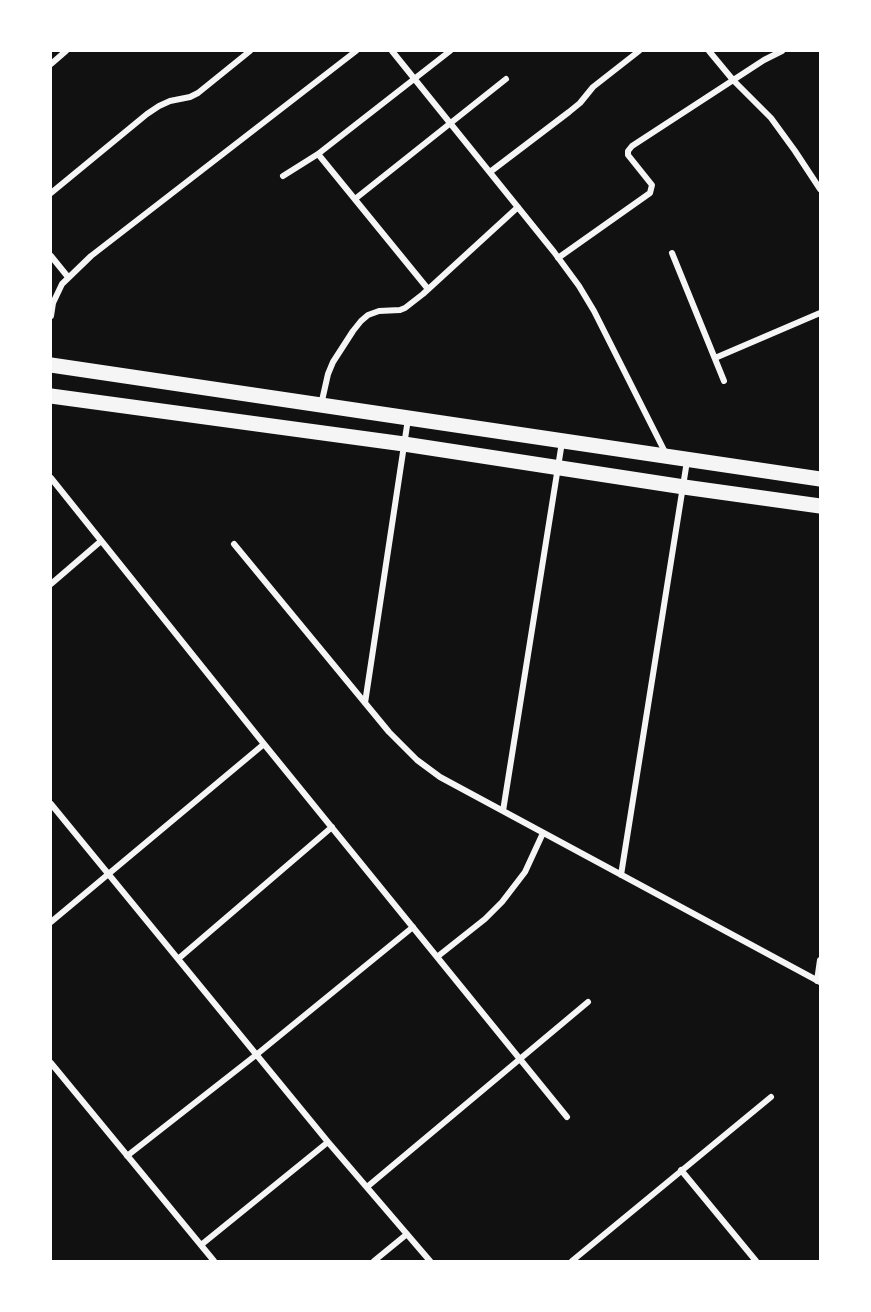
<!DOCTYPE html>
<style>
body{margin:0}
#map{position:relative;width:871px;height:1312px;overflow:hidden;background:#111;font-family:"Source Sans 3",sans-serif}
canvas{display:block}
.frame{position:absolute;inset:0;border:52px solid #fff;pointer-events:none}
</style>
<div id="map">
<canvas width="871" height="1312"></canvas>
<div class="frame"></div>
</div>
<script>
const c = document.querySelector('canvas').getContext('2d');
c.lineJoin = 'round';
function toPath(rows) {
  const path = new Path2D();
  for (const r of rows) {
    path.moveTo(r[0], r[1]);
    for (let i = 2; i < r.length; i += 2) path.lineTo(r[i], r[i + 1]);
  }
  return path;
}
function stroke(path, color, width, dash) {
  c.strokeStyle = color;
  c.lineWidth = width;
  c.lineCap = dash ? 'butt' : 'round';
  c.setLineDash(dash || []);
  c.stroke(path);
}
const minor = toPath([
 [392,51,554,252,579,286,594,311,666,454],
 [709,51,733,80,771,118,795,151,820,189],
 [51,64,66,51],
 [318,154,428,289],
 [490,172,569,112,580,103,593,87,639,51],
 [283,176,318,154,450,51],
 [51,193,147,114,159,106,170,101,190,97,198,93,250,51],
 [355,199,506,79],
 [672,253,724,381],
 [51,256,68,277],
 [558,258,650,193,652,185,628,155,628,151,632,146,764,60,782,51],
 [51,316,53,303,62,284,91,256,356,51],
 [715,358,820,313],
 [321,405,328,374,333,362,353,331,361,321,368,315,379,311,400,310,405,308,423,294,518,207],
 [51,478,264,744,567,1117],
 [234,544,389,732,417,760,440,777,820,982],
 [51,584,101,541],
 [365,703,408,419],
 [51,804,328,1142,430,1261],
 [503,811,562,442],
 [621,875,687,461],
 [51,922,264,744],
 [437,957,485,919,502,902,525,872,543,833],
 [178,959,332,827],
 [817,981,820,960],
 [51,1063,214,1261],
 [127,1156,256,1055,413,927],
 [681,1170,756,1261],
 [367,1187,588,1002],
 [201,1245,328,1142],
 [374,1261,407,1234],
 [572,1261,771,1097]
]);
const primary = toPath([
 [51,365,820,479],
 [51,396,404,444,684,487,820,506]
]);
stroke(minor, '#f5f5f5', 6);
stroke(primary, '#f5f5f5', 15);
</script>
